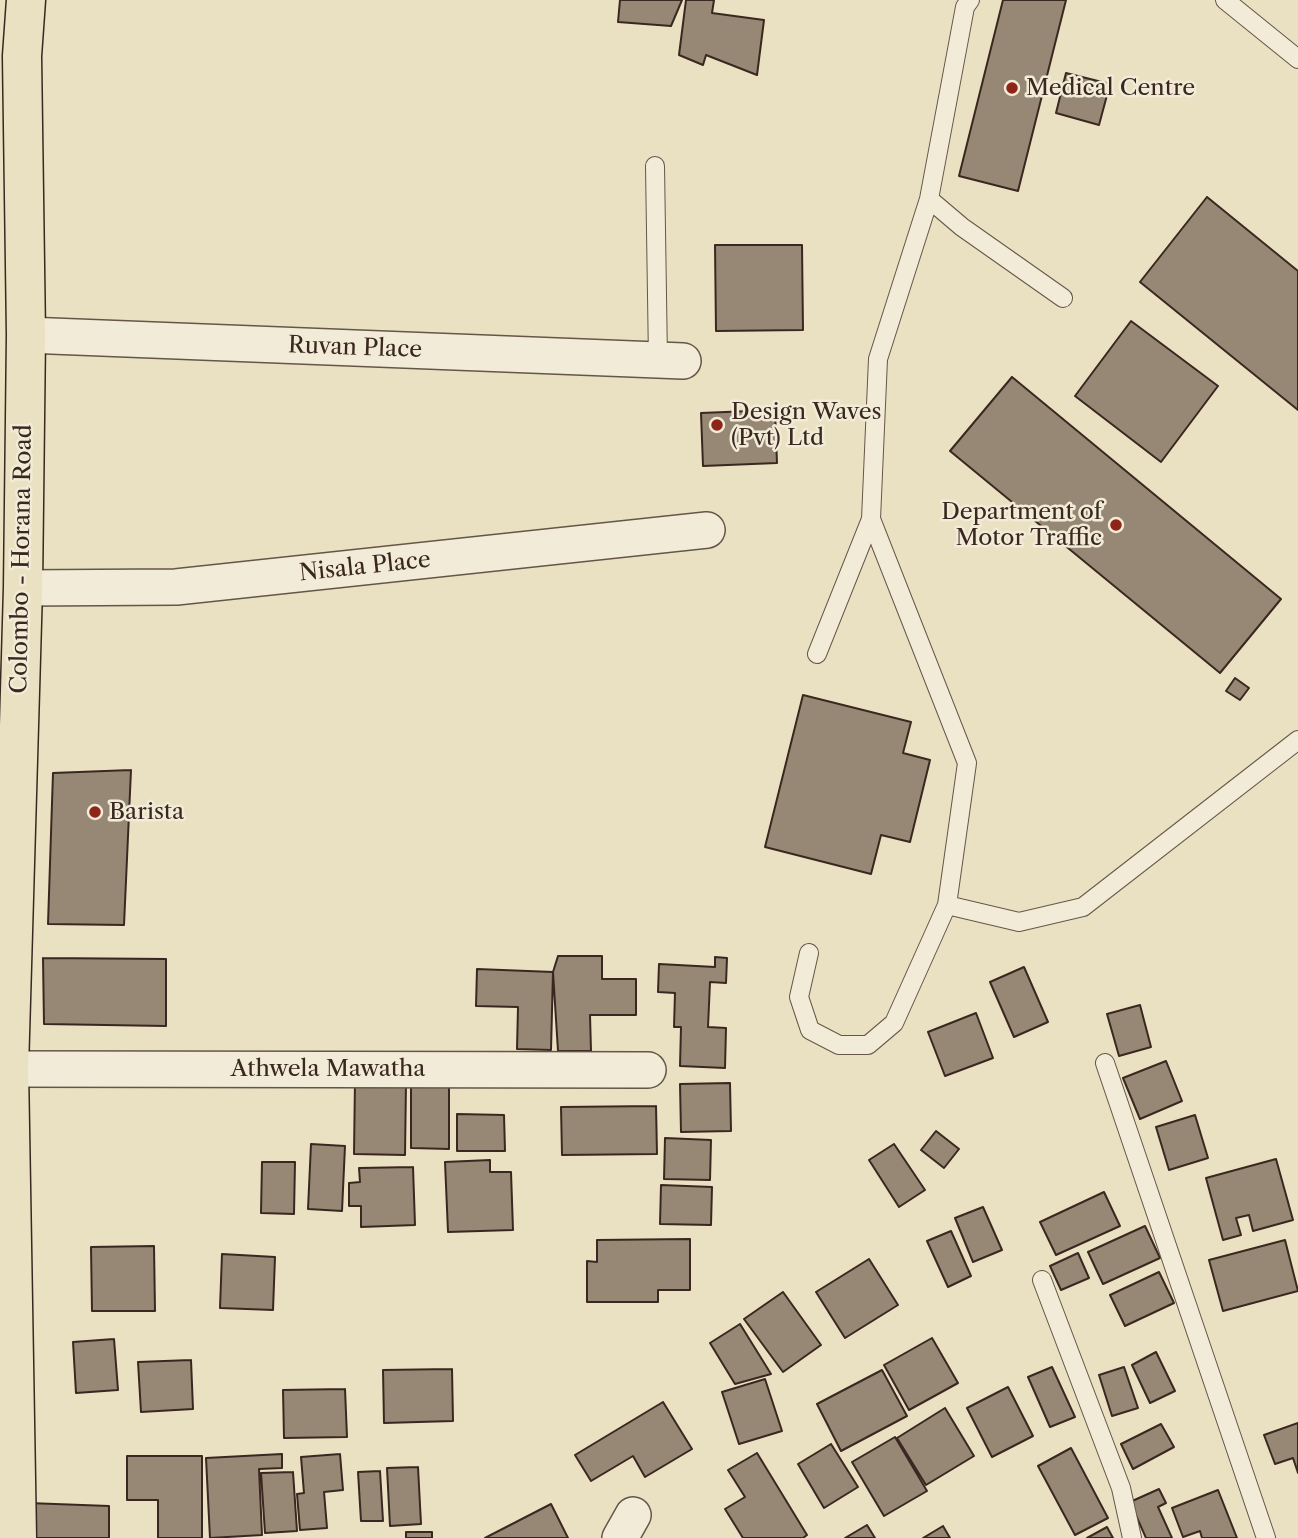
<!DOCTYPE html>
<style>
body{margin:0}
canvas{display:block;background:#eae0c2}
</style>
<canvas width="1298" height="1538"></canvas>
<script>
const c = document.querySelector('canvas').getContext('2d');
c.lineJoin = 'round';
function fill(path, color) {
  c.fillStyle = color;
  c.fill(path, 'evenodd');
}
function toPath(rows) {
  const path = new Path2D();
  for (const r of rows) {
    path.moveTo(r[0], r[1]);
    for (let i = 2; i < r.length; i += 2) path.lineTo(r[i], r[i + 1]);
  }
  return path;
}
function stroke(path, color, width, dash) {
  c.strokeStyle = color;
  c.lineWidth = width;
  c.lineCap = dash ? 'butt' : 'round';
  c.setLineDash(dash || []);
  c.stroke(path);
}
function label(font, color, halo, rows, align = 'center') {
  c.font = font + ' "Libre Caslon Text",serif';
  c.lineWidth = 5;
  c.setLineDash([]);
  c.textBaseline = 'middle';
  c.strokeStyle = halo;
  c.fillStyle = color;
  for (const [text, x, y, turn = 0] of rows) {
    c.save();
    c.translate(x, y);
    c.rotate((+turn || 0) * Math.PI / 180);
    c.textAlign = isNaN(turn) ? turn : align;
    if (halo) c.strokeText(text, 0, 0);
    c.fillText(text, 0, 0);
    c.restore();
  }
}
const building = toPath([
 [620,0,682,0,671,26,618,22,620,0],
 [686,0,714,0,712,13,764,20,757,75,706,55,703,65,679,55,686,0],
 [1003,0,1066,0,1018,191,959,176,1003,0],
 [1066,73,1110,84,1099,125,1056,113,1066,73],
 [1207,197,1298,271,1298,410,1140,282,1207,197],
 [715,245,802,245,803,330,716,331,715,245],
 [1131,321,1218,386,1161,462,1075,396,1131,321],
 [1012,377,1281,599,1220,673,950,451,1012,377],
 [775,410,777,463,703,466,701,413,775,410],
 [1235,678,1249,688,1240,700,1226,691,1235,678],
 [803,695,911,722,903,753,930,760,910,842,881,835,871,874,765,847,803,695],
 [131,770,124,925,48,924,53,773,131,770],
 [558,956,602,956,602,979,636,979,636,1015,590,1015,591,1051,558,1051,553,972,558,956],
 [715,957,727,958,726,983,710,982,708,1027,726,1028,725,1068,680,1066,681,1027,674,1027,675,993,658,992,659,964,715,967,715,957],
 [43,958,166,959,166,1026,44,1024,43,958],
 [1024,967,1048,1022,1014,1037,990,982,1024,967],
 [477,969,553,972,551,1050,517,1049,518,1007,476,1006,477,969],
 [1140,1005,1151,1047,1119,1056,1107,1014,1140,1005],
 [976,1013,993,1058,945,1076,928,1032,976,1013],
 [1166,1061,1182,1101,1140,1119,1123,1078,1166,1061],
 [355,1080,406,1082,405,1155,354,1154,355,1080],
 [411,1081,449,1082,449,1149,411,1148,411,1081],
 [730,1083,731,1131,681,1132,680,1084,730,1083],
 [656,1106,657,1154,562,1155,561,1107,656,1106],
 [457,1114,504,1115,505,1151,457,1151,457,1114],
 [1195,1115,1208,1158,1169,1170,1156,1127,1195,1115],
 [936,1131,959,1149,944,1168,921,1150,936,1131],
 [665,1138,711,1140,710,1180,664,1179,665,1138],
 [311,1144,345,1146,342,1211,308,1209,311,1144],
 [894,1144,925,1190,899,1207,869,1160,894,1144],
 [1276,1159,1293,1220,1253,1231,1249,1215,1236,1218,1241,1235,1223,1240,1206,1178,1276,1159],
 [490,1160,490,1172,511,1172,513,1230,448,1232,445,1162,490,1160],
 [262,1162,295,1162,294,1214,261,1213,262,1162],
 [413,1167,415,1225,361,1227,361,1206,349,1206,349,1183,360,1182,359,1168,413,1167],
 [661,1185,712,1187,711,1225,660,1224,661,1185],
 [1104,1192,1120,1226,1056,1255,1040,1222,1104,1192],
 [983,1207,1002,1250,973,1262,955,1218,983,1207],
 [1145,1226,1160,1258,1103,1284,1088,1252,1145,1226],
 [951,1231,971,1276,948,1287,927,1241,951,1231],
 [690,1239,690,1290,658,1290,658,1302,587,1302,587,1261,597,1262,597,1240,690,1239],
 [1285,1240,1298,1291,1223,1311,1209,1260,1285,1240],
 [154,1246,155,1311,92,1311,91,1247,154,1246],
 [1078,1253,1089,1278,1061,1290,1050,1266,1078,1253],
 [222,1254,275,1257,273,1310,220,1308,222,1254],
 [869,1259,898,1305,845,1338,816,1292,869,1259],
 [1159,1272,1174,1303,1125,1326,1110,1295,1159,1272],
 [783,1292,821,1345,783,1372,744,1319,783,1292],
 [740,1324,771,1374,735,1384,710,1343,740,1324],
 [932,1338,958,1383,909,1410,884,1365,932,1338],
 [114,1339,118,1390,76,1393,73,1342,114,1339],
 [1156,1352,1175,1391,1150,1403,1132,1365,1156,1352],
 [191,1360,193,1409,141,1412,138,1362,191,1360],
 [1052,1367,1075,1417,1050,1427,1028,1377,1052,1367],
 [1124,1367,1138,1408,1112,1416,1099,1375,1124,1367],
 [452,1369,453,1421,384,1423,383,1370,452,1369],
 [882,1370,907,1416,841,1451,817,1404,882,1370],
 [765,1379,782,1431,739,1444,722,1392,765,1379],
 [1008,1387,1033,1436,992,1457,967,1408,1008,1387],
 [345,1389,347,1437,284,1438,283,1390,345,1389],
 [663,1402,692,1449,645,1477,633,1456,591,1481,575,1455,663,1402],
 [945,1408,974,1456,926,1485,897,1438,945,1408],
 [1298,1423,1298,1473,1293,1458,1275,1464,1264,1435,1298,1423],
 [1161,1424,1174,1447,1133,1469,1121,1444,1161,1424],
 [895,1437,927,1491,884,1516,852,1462,895,1437],
 [831,1444,858,1487,824,1508,798,1464,831,1444],
 [1071,1448,1108,1518,1075,1535,1038,1466,1071,1448],
 [757,1453,807,1535,803,1538,743,1538,725,1509,745,1497,728,1470,757,1453],
 [282,1454,282,1468,259,1469,262,1535,210,1538,206,1458,282,1454],
 [340,1454,343,1490,324,1492,327,1528,300,1530,297,1494,304,1493,301,1457,340,1454],
 [127,1456,202,1456,202,1538,158,1538,158,1500,127,1500,127,1456],
 [418,1467,421,1524,390,1526,387,1468,418,1467],
 [380,1471,383,1521,361,1521,358,1472,380,1471],
 [293,1472,297,1531,265,1533,261,1473,293,1472],
 [1159,1489,1166,1503,1158,1507,1172,1538,1146,1538,1130,1502,1159,1489],
 [1218,1490,1237,1538,1202,1538,1200,1531,1183,1537,1172,1508,1218,1490],
 [28,1503,109,1506,109,1538,24,1538,28,1503],
 [551,1504,568,1538,485,1538,551,1504],
 [867,1525,875,1538,845,1538,867,1525],
 [943,1526,950,1538,923,1538,943,1526],
 [1107,1527,1113,1538,1087,1538,1107,1527],
 [406,1532,432,1532,432,1538,406,1538,406,1532]
]);
const service = toPath([
 [1225,0,1298,59],
 [655,166,658,360],
 [929,199,962,227,1063,298],
 [817,654,871,519],
 [947,905,1019,922,1083,907,1298,740],
 [809,953,799,997,810,1030,839,1045,868,1045,894,1023,947,905,967,763,871,519,878,359,929,199,965,7,970,0],
 [1105,1063,1266,1538],
 [1042,1280,1121,1488,1132,1538]
]);
const minor = toPath([
 [26,335,683,361],
 [23,588,176,587,707,530],
 [9,1069,648,1070],
 [620,1538,633,1515]
]);
const primary = toPath([
 [17,1538,9,1069,23,588,26,335,22,56,26,0]
]);
const markers = [
 [1012,88,7,"#8f2418"],
 [717,425,7,"#8f2418"],
 [1116,525,7,"#8f2418"],
 [95,812,7,"#8f2418"]
];
const poiNames = [
 ["Medical Centre",1026,88],
 ["Design Waves",731,412],
 ["(Pvt) Ltd",731,438],
 ["Department of",1102,512,"right"],
 ["Motor Traffic",1102,538,"right"],
 ["Barista",109,812]
];
const streetNames = [
 ["Ruvan Place",355,348,2],
 ["Colombo - Horana Road",22,559,-89],
 ["Nisala Place",365,567,-6],
 ["Athwela Mawatha",328,1069]
];
fill(building, '#968874');
stroke(building, '#3a2820', 2);
stroke(service, '#665648', 20);
stroke(minor, '#665648', 38);
stroke(primary, '#3a2820', 41);
stroke(service, '#f1ebd7', 18);
stroke(minor, '#f1ebd7', 35);
stroke(primary, '#eae0c2', 38);
for (const [x, y, r, color] of markers) {
  const dot = new Path2D();
  dot.arc(x, y, r, 0, 2 * Math.PI);
  c.fillStyle = color;
  c.fill(dot);
  stroke(dot, '#f1ebd7', 2.5);
}
label('23px', '#3a2820', '#f1ebd7', poiNames, 'left');
label('23px', '#3a2820', '#f1ebd7', streetNames);
</script>
